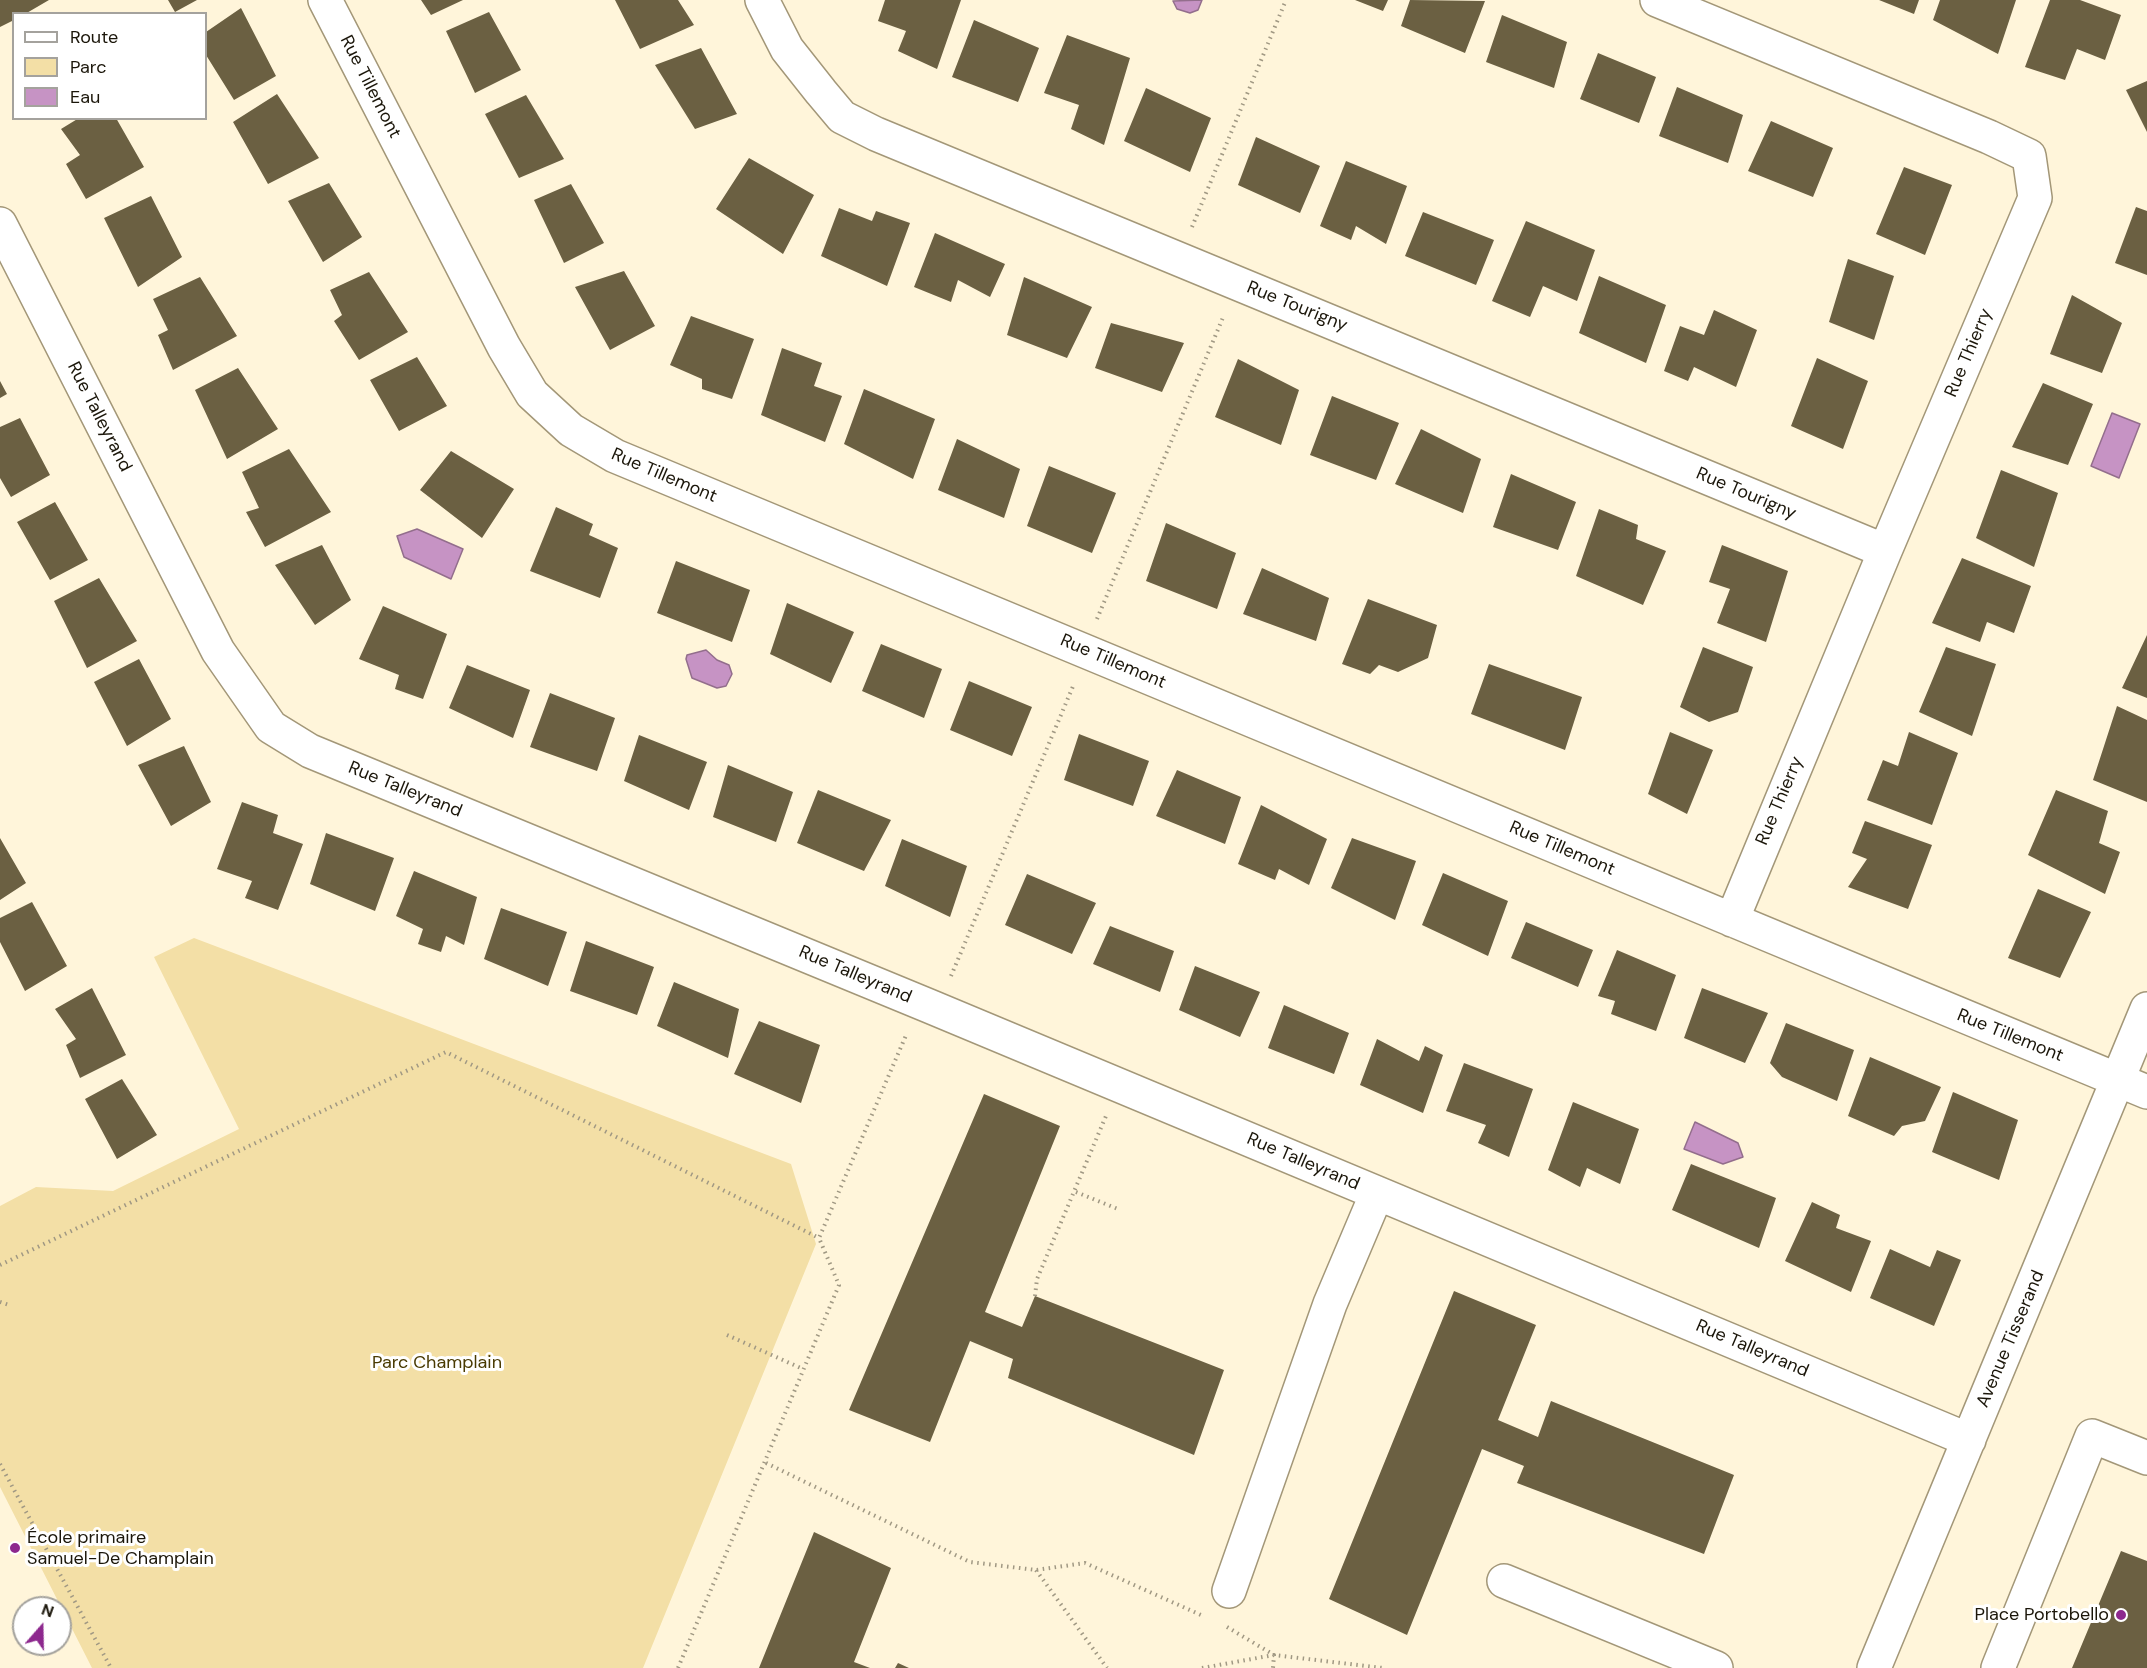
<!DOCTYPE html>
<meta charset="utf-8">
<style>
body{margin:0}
#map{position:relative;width:2147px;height:1668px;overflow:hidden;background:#fff5da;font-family:"DM Sans",sans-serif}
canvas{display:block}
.legend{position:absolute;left:12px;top:12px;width:195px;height:108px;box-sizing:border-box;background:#fff;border:2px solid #a4a29d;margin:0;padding:8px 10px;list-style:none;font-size:18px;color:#1b160a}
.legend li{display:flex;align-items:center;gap:12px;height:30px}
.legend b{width:30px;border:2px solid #a4a29d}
.north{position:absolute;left:12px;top:1596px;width:60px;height:60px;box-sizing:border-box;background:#fff;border:2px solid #a4a29d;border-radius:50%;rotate:20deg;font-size:16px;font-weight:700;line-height:24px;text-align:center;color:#1b160a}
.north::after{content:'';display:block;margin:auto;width:21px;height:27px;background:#8d288e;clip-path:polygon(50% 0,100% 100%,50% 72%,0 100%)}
</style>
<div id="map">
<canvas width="2147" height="1668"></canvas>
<ul class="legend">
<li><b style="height:8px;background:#fff"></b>Route</li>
<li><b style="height:16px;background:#f3dfa6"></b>Parc</li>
<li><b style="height:16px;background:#c693c4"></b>Eau</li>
</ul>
<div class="north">N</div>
</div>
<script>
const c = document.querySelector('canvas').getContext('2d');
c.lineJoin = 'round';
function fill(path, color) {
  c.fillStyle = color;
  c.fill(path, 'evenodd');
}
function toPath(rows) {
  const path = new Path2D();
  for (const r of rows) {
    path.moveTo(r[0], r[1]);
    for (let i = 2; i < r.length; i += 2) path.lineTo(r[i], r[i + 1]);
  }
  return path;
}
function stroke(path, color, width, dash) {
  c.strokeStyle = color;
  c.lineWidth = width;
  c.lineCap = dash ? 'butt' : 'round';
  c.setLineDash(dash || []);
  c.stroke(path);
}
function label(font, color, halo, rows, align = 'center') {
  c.font = font + ' "DM Sans",sans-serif';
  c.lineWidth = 6;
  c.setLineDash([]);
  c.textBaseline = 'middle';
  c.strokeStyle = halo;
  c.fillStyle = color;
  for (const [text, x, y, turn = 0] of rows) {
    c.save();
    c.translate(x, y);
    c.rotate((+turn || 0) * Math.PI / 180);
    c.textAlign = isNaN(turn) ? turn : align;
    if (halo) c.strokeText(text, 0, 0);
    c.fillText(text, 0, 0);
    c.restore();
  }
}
const green = toPath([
 [194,938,791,1164,816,1244,643,1668,92,1668,0,1487,0,1206,36,1187,113,1191,239,1129,154,957]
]);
const water = toPath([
 [1202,0,1198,10,1190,13,1177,9,1173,1,1202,0],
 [2112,413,2140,424,2119,478,2091,466,2112,413],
 [417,529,463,549,451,579,404,557,397,536,417,529],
 [706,650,717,660,729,665,732,674,726,686,717,688,692,678,686,659,687,655,706,650],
 [1695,1122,1738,1143,1743,1157,1723,1164,1684,1149,1695,1122]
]);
const building = toPath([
 [0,0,49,0,25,14,14,14,14,20,0,27],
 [168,0,197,0,175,12],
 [421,0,463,0,431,15],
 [615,0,678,0,694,25,640,49],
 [885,0,961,0,937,69,898,51,906,31,878,21],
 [1355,0,1388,0,1383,11],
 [1410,0,1485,1,1465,53,1401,26],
 [1879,0,1919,0,1914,14],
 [1940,0,2016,0,1998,54,1933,20],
 [2050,0,2080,0,2121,15,2105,60,2077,49,2065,80,2025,67],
 [241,8,276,76,234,100,206,55,206,32],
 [489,12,521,70,475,93,446,31],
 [1502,15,1567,42,1554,88,1486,62],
 [974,20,1039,48,1018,102,952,77],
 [1067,35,1130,58,1104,145,1071,129,1079,105,1044,93],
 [701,48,737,114,695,129,655,65],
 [1598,53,1656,77,1639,123,1580,99],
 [2147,81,2147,132,2126,90],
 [1677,87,1743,115,1728,163,1659,136],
 [1146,88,1211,118,1190,172,1124,141],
 [277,94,319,158,268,184,233,122],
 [526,95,564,159,519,178,485,114],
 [79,118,116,118,144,167,86,199,66,164,80,155,61,129],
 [1771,121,1833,148,1813,197,1748,171],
 [1256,137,1320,166,1300,213,1238,185],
 [749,158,814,195,783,254,716,209],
 [1346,161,1407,186,1386,244,1356,226,1351,240,1320,226],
 [1904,167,1952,185,1925,255,1876,234],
 [329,183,362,237,323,262,288,201],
 [571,184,604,243,564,263,534,200],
 [151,196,182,257,138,287,104,218],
 [2136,207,2147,211,2147,275,2115,263],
 [839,208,872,221,876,211,910,223,887,286,821,256],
 [1423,212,1494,240,1476,285,1405,256],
 [1526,221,1595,250,1577,301,1543,286,1530,317,1492,301],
 [935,233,1005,264,990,297,958,280,951,302,914,287],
 [1848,259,1894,276,1874,340,1829,322],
 [624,271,655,326,610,350,575,287],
 [369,272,408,332,359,360,334,321,342,315,330,290],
 [1599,276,1666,305,1646,363,1579,333],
 [200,277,237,336,173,370,158,335,168,330,153,299],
 [1024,277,1092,307,1067,358,1007,335],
 [2072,295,2122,323,2102,373,2050,354],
 [1714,310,1757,330,1736,387,1694,367,1688,381,1664,371,1680,326,1704,335],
 [691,316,754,339,732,399,702,389,702,379,670,365],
 [1111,323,1184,343,1162,392,1095,368],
 [782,348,822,363,814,386,842,396,825,442,761,415],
 [417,357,447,406,399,431,370,380],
 [1817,358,1868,381,1843,449,1791,426],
 [1238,359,1299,390,1281,445,1215,417],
 [238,368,278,429,227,459,195,390],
 [0,381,7,394,0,398],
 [2043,383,2093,404,2068,465,2012,447],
 [864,389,935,419,913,479,844,444],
 [1332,396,1399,423,1376,480,1310,455],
 [20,418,50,475,11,497,0,478,0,427],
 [1421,429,1481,459,1463,513,1395,484],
 [957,439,1020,469,1004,518,938,490],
 [289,449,331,512,265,547,246,512,259,508,242,472],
 [451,451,514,489,482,538,420,490],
 [1049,466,1116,493,1092,553,1027,526],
 [2001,470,2058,493,2034,567,1976,538],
 [1511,474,1576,502,1558,550,1493,527],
 [55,502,88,560,50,580,17,522],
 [556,507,593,524,589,535,618,548,600,598,530,571],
 [1599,509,1638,525,1636,539,1666,551,1643,605,1576,576],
 [1166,523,1236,553,1217,609,1146,581],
 [322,545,351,600,315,625,275,565],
 [1722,545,1788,571,1766,642,1717,623,1730,589,1709,582],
 [1962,558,2031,586,2014,633,1987,622,1980,642,1932,623],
 [676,561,750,590,732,642,657,613],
 [1262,568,1329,598,1316,641,1243,614],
 [99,578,137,641,87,668,54,601],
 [1368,599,1437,625,1428,658,1398,672,1379,665,1370,674,1342,664],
 [787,603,854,632,831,683,770,654],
 [383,606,447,634,423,699,395,689,399,675,359,659],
 [2147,635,2147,698,2122,688],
 [881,644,942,669,924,718,862,691],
 [1703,647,1753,667,1738,712,1709,722,1680,707],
 [1946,647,1996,664,1972,736,1919,712],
 [139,659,171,719,127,746,94,682],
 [1489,664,1582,697,1565,750,1471,714],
 [467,665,530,690,513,738,449,708],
 [969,681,1032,707,1012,756,950,730],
 [550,693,615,718,597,771,530,747],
 [2117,706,2147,720,2147,802,2093,780],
 [1670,732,1713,750,1687,814,1648,794],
 [1909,732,1958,753,1932,825,1867,800,1883,760,1898,766],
 [1079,734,1149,761,1133,806,1064,780],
 [639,735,707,762,689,810,624,781],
 [184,746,211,802,171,826,138,765],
 [728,765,793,792,776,842,713,817],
 [1177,770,1241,797,1225,844,1156,816],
 [818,790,891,820,864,871,797,843],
 [2056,790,2108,811,2099,843,2120,852,2105,894,2028,855],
 [242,802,278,815,273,833,303,844,278,910,245,898,252,881,217,869],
 [1261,805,1327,839,1309,885,1279,869,1275,880,1238,864],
 [1865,821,1932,845,1908,909,1848,887,1867,859,1852,853],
 [326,833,394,858,375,911,310,884],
 [0,838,26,883,0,900],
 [1352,838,1416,861,1395,920,1331,888],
 [902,839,967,866,950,917,885,886],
 [414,871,477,897,464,945,446,936,441,952,418,944,423,929,396,916],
 [1443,873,1508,901,1488,956,1422,925],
 [1027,874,1096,903,1072,954,1005,925],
 [2038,889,2091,912,2060,978,2008,958],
 [32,902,67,966,25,991,0,942,0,918],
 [501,908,567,932,548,986,484,959],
 [1526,922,1593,950,1578,987,1511,958],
 [1110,926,1174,951,1160,992,1093,964],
 [586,941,654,967,637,1015,570,991],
 [1617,950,1676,975,1656,1031,1611,1014,1615,1001,1598,996],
 [1195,966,1260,992,1240,1037,1179,1010],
 [674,982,739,1009,728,1058,657,1026],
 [92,988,126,1055,80,1078,66,1045,76,1039,55,1009],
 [1702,988,1768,1013,1745,1063,1684,1038],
 [1284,1005,1349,1033,1334,1074,1268,1048],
 [759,1021,820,1045,801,1103,734,1074],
 [1786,1023,1854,1050,1837,1101,1782,1077,1770,1063],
 [1377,1039,1419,1061,1425,1046,1443,1055,1423,1113,1360,1085],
 [1870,1057,1941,1087,1925,1121,1902,1126,1894,1136,1848,1116],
 [1464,1063,1533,1089,1509,1157,1478,1143,1486,1125,1446,1111],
 [122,1079,157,1135,117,1159,85,1099],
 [1953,1092,2018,1120,1999,1180,1932,1152],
 [984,1094,1060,1126,985,1312,1022,1327,1035,1296,1224,1370,1194,1455,1008,1378,1013,1359,970,1341,930,1442,849,1410],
 [1573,1102,1639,1129,1620,1184,1587,1168,1580,1187,1548,1170],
 [1691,1164,1776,1198,1759,1248,1672,1210],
 [1812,1202,1840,1215,1836,1228,1871,1241,1851,1292,1785,1261],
 [1890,1249,1930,1267,1937,1250,1961,1260,1934,1326,1870,1298],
 [1454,1291,1536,1325,1498,1420,1538,1437,1551,1401,1734,1475,1704,1554,1517,1483,1524,1466,1482,1449,1407,1635,1329,1599],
 [814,1532,891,1568,854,1662,870,1668,759,1668],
 [2121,1551,2147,1561,2147,1668,2072,1668],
 [898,1663,909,1668,895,1668]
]);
const path = toPath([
 [1192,227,1286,0],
 [1097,619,1224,315],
 [951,976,1074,684],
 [1076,1192,1118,1209],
 [0,1265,446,1052,819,1238],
 [1035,1296,1037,1279,1106,1116],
 [0,1302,9,1305],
 [727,1335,803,1369],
 [766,1463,970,1562,1036,1570,1085,1563,1201,1615],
 [0,1464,111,1668],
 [1036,1570,1107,1668],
 [1227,1627,1274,1655,1273,1668],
 [678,1668,839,1285,819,1238,907,1033],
 [1202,1668,1274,1655,1383,1668]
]);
const minor = toPath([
 [325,0,504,347,532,394,571,430,615,456,2147,1092],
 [762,0,787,49,821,92,842,117,876,134,1885,551],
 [1657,0,1989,137,2029,156,2035,198,1885,551,1732,920],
 [0,224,218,651,271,727,310,751,929,1006,1969,1440],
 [1504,1581,1716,1668],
 [1229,1591,1330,1304,1377,1193],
 [1874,1668,2147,1009],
 [1998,1668,2092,1436,2147,1458]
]);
const markers = [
 [15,1548,6,"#8d288e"],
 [2121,1615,6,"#8d288e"]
];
const streetNames = [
 ["Rue Tillemont",370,87,63],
 ["Rue Tourigny",1297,307,22],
 ["Rue Thierry",1969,353,-67],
 ["Rue Talleyrand",99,417,63],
 ["Rue Tillemont",664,476,23],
 ["Rue Tourigny",1746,494,23],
 ["Rue Tillemont",1113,662,23],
 ["Rue Talleyrand",405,790,22],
 ["Rue Thierry",1780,801,-67],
 ["Rue Tillemont",1562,849,23],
 ["Rue Talleyrand",855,975,23],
 ["Rue Tillemont",2010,1036,22],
 ["Rue Talleyrand",1303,1162,23],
 ["Avenue Tisserand",2011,1339,-67],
 ["Rue Talleyrand",1752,1349,23]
];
const parkNames = [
 ["Parc Champlain",437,1363]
];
const poiNames = [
 ["École primaire",27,1538],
 ["Samuel-De Champlain",27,1559],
 ["Place Portobello",2109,1615,"right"]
];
fill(green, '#f3dfa6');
fill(water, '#c693c4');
stroke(water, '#936e8c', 1.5);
fill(building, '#6b6042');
stroke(minor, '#a39778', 36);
stroke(path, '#a09883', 4, [1.5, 4.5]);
stroke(minor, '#fff', 33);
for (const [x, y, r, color] of markers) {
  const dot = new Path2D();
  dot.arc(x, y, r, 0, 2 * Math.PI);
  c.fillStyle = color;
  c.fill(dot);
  stroke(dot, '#fff', 2);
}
label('18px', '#1b160a', '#fff', streetNames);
label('18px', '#493a02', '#fff', parkNames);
label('18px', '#1b160a', '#fff', poiNames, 'left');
</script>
